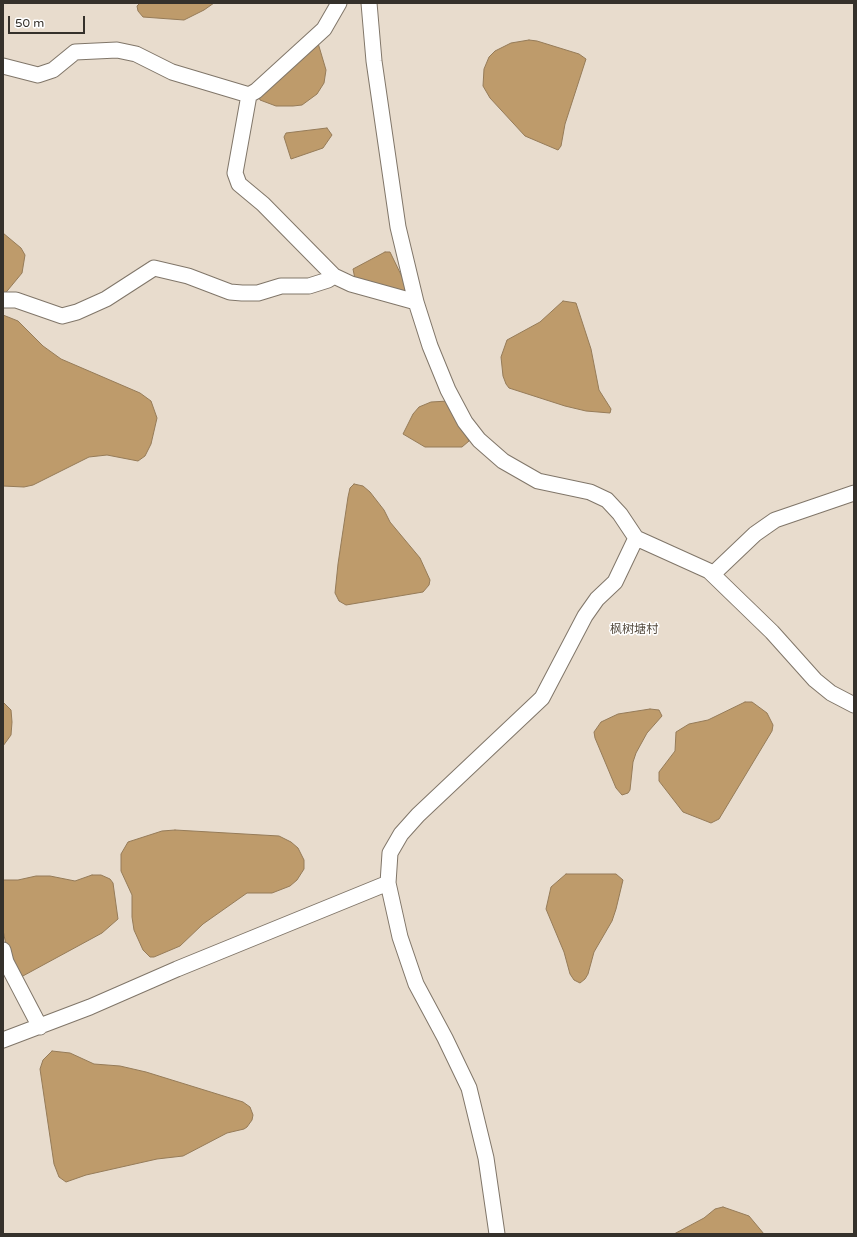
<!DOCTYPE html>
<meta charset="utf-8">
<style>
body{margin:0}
#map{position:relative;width:857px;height:1237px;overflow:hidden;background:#e8dccd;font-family:"Varela Round",sans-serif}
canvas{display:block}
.frame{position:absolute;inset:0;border:4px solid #35312b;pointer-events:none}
.scale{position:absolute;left:8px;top:16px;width:77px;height:18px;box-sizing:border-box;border:2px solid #35312b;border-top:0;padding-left:5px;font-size:12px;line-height:14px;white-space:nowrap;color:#35312b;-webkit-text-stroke:3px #fff;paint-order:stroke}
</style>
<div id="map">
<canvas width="857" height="1237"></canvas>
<div class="frame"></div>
<div class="scale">50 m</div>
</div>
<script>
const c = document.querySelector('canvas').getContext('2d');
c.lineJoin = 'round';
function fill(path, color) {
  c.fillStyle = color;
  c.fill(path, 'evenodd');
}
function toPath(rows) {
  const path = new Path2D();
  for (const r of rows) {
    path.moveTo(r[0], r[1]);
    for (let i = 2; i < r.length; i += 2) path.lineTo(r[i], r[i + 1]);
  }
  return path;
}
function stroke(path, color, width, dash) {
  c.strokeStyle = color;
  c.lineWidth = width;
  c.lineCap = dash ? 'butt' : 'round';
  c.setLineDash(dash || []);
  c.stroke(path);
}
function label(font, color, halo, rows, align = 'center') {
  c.font = font + ' "Varela Round","Noto Sans SC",sans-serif';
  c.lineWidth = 3;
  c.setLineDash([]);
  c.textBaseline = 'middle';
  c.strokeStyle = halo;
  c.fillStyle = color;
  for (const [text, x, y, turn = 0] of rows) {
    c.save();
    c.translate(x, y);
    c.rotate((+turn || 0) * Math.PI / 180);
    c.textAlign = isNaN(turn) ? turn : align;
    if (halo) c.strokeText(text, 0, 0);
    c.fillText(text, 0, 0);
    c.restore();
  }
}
const water = toPath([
 [140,3,214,3,204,10,184,20,143,17,138,11,137,6,140,3],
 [529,40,537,41,579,54,586,59,565,124,561,146,558,150,525,136,490,98,483,86,484,69,489,57,495,51,511,43,529,40],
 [318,43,326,70,324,83,317,94,302,105,293,106,276,106,260,100,258,94,318,43],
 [327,128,332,135,323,148,291,159,284,137,286,133,327,128],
 [3,233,21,248,25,255,22,273,3,296,3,233],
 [385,252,390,252,405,283,405,292,355,279,353,269,385,252],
 [563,301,576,303,591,349,599,390,611,409,610,413,586,411,565,406,509,388,506,384,503,376,501,357,507,340,540,322,563,301],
 [3,315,18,321,43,346,61,359,140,393,151,401,157,418,151,444,145,456,138,461,107,455,89,457,33,485,24,487,3,486,3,315],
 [448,401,469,441,462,447,425,447,403,434,413,414,419,407,431,402,448,401],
 [354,484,363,486,370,492,384,510,390,522,420,558,430,580,429,585,423,592,346,605,339,601,335,593,338,564,348,497,350,488,354,484],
 [3,702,11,710,12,722,11,735,3,746,3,702],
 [745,702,752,702,767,713,773,725,772,731,719,819,711,823,683,812,659,781,659,772,675,751,676,732,689,724,708,720,745,702],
 [650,709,659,710,662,716,647,733,636,753,633,762,630,790,628,793,622,795,616,788,595,738,594,732,601,722,618,714,650,709],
 [175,830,279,836,291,842,298,848,304,860,304,869,297,880,290,886,272,893,247,893,203,924,180,946,154,957,150,957,143,950,134,930,132,917,132,895,121,871,121,854,128,842,162,831,175,830],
 [566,874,616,874,623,880,616,909,612,921,594,952,588,974,585,979,580,983,574,980,570,974,564,952,546,909,551,887,566,874],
 [92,875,101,875,110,879,113,883,118,919,102,933,21,977,6,945,3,930,3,880,18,880,36,876,50,876,75,881,92,875],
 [52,1051,70,1053,94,1064,120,1066,146,1072,243,1102,250,1107,253,1115,252,1120,247,1127,244,1129,227,1133,183,1156,157,1159,86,1175,66,1182,59,1177,54,1164,40,1069,43,1060,52,1051],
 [723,1207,749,1216,764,1234,674,1234,704,1218,715,1209,723,1207]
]);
const minor = toPath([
 [369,3,374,61,398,227,416,302,430,346,448,390,465,422,479,440,503,461,538,481,590,492,607,500,620,514,636,538,709,571,772,632,815,680,831,693,854,705],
 [3,66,38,75,53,70,75,52,117,50,136,54,172,72,249,95,256,91,324,29,339,3],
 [249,95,235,173,239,184,263,204,334,276,351,284,416,302],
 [3,300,16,300,62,316,77,312,106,299,154,268,188,276,230,292,242,293,258,293,281,286,309,286,328,280,334,276],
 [713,574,755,534,775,520,854,493],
 [3,950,6,962,40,1027],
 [3,1040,90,1007,177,969,388,883],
 [497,1234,486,1158,469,1088,445,1038,416,984,400,937,388,883,390,853,401,834,418,815,542,698,585,616,597,599,615,582,636,538]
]);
const quarterNames = [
 ["枫树塘村",634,630]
];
fill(water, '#be9b6b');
stroke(water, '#957b58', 1);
stroke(minor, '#807669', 17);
stroke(minor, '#fff', 15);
label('12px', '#554c3f', '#fff', quarterNames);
</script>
